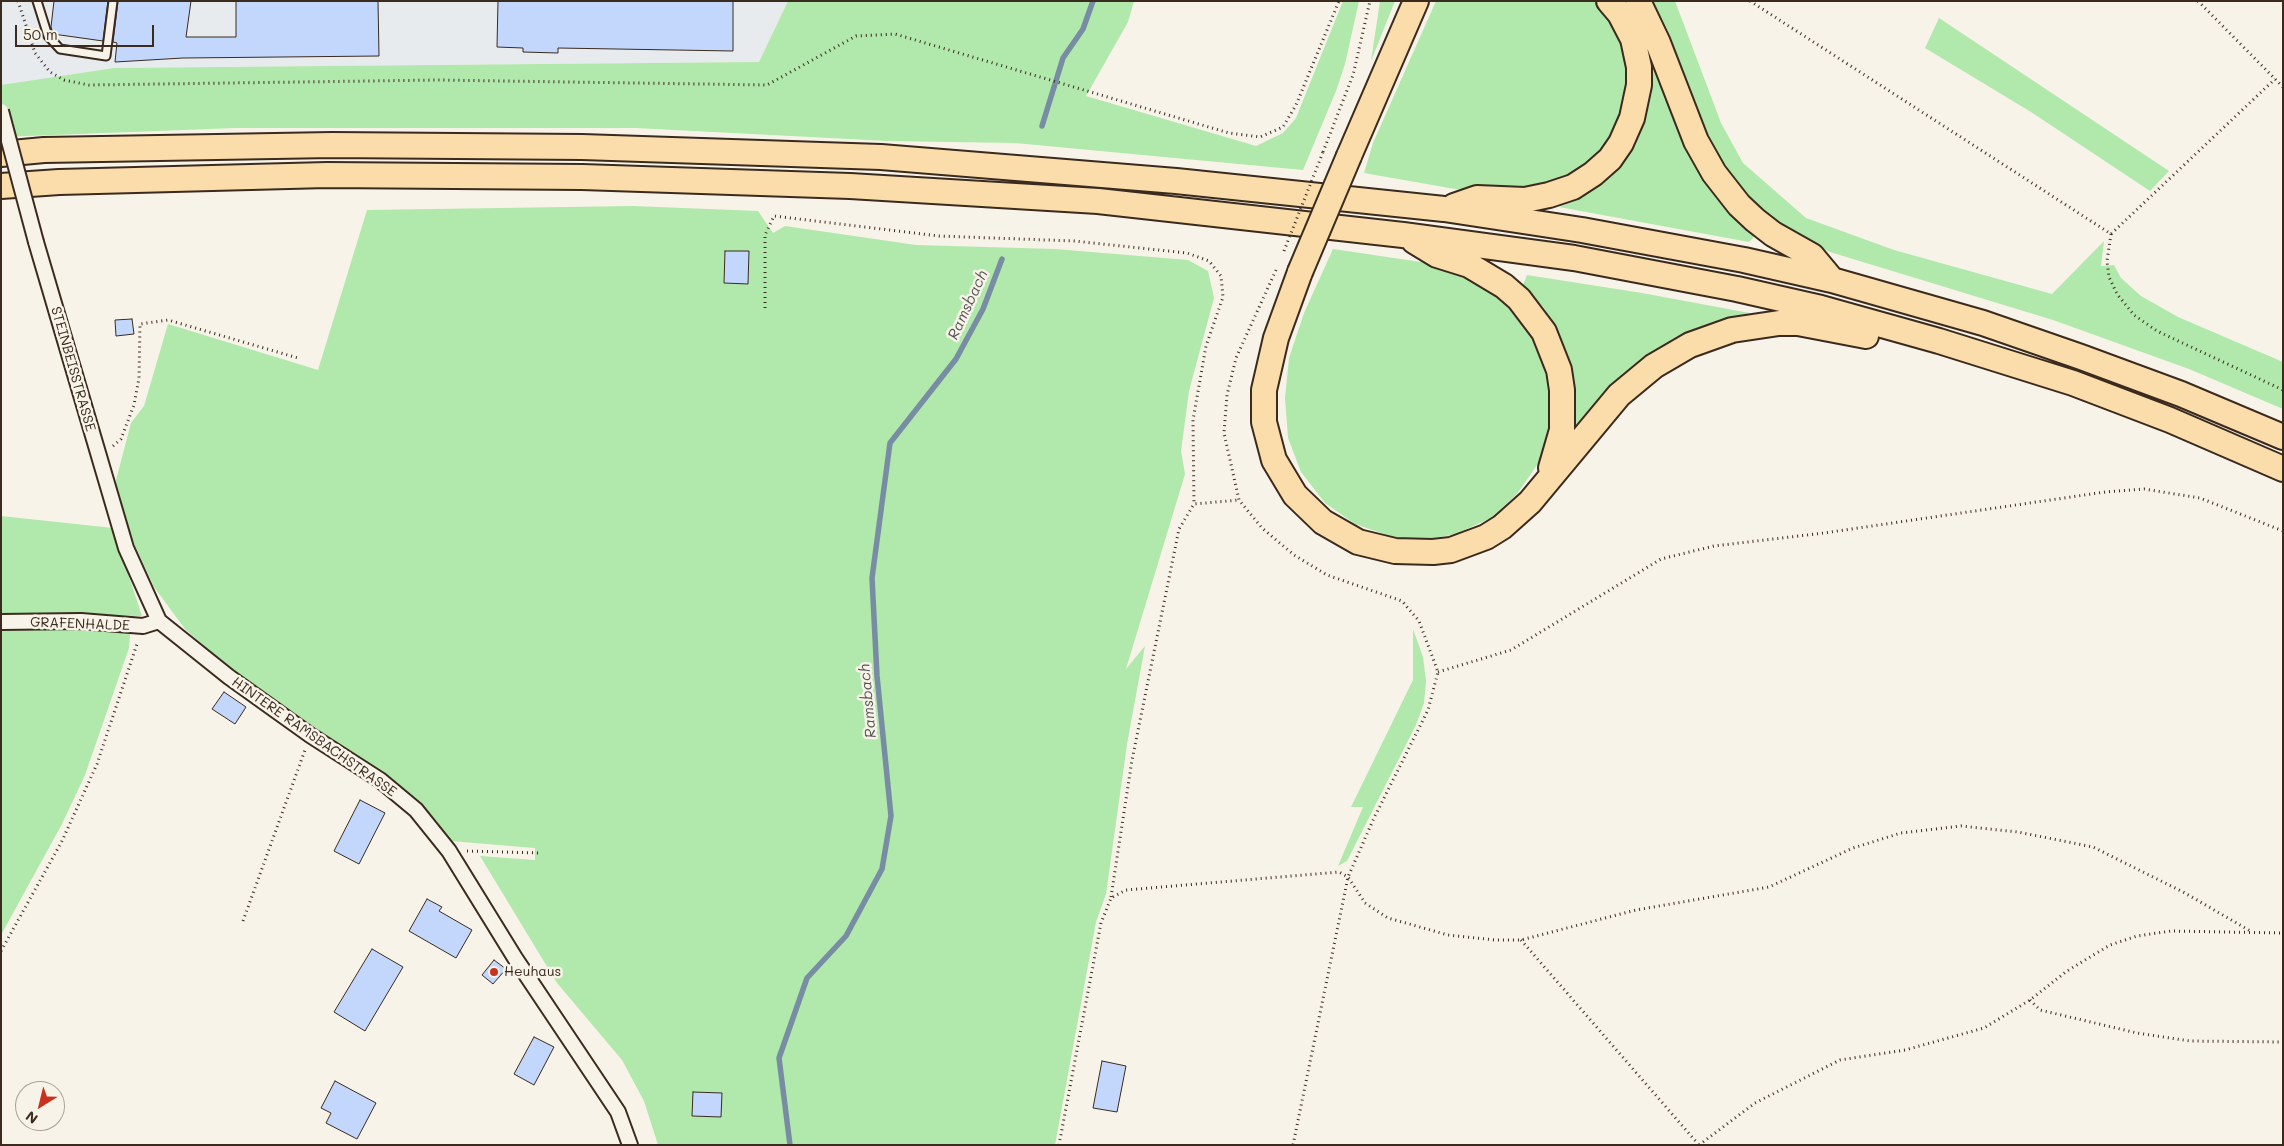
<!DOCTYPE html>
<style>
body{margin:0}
#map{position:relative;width:2284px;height:1146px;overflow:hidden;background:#f7f3e8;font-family:Mali,sans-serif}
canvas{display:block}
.frame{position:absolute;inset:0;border:2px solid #3b2a1e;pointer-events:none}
.north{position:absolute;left:15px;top:1081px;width:50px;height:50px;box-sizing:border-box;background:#f7f3e8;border:1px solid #aca397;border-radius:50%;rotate:216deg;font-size:14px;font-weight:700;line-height:20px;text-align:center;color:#3b2a1e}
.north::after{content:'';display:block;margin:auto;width:18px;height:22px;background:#c8321e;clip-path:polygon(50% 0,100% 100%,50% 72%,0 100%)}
.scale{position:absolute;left:15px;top:25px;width:139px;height:22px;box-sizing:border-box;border:2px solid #3b2a1e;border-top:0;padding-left:6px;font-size:15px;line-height:18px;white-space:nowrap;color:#3b2a1e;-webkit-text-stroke:4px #f7f3e8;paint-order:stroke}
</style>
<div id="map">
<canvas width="2284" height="1146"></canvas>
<div class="frame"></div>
<div class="north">N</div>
<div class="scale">50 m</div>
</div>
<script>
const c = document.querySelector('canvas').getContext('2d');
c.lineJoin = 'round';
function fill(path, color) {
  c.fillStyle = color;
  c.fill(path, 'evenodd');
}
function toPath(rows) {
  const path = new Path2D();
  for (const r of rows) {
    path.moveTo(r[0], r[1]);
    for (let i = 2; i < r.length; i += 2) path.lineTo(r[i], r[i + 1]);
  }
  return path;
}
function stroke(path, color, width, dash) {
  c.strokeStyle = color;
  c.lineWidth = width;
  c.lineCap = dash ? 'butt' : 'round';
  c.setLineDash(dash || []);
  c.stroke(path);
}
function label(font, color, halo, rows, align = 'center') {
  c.font = font + ' Mali,sans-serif';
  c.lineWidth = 5;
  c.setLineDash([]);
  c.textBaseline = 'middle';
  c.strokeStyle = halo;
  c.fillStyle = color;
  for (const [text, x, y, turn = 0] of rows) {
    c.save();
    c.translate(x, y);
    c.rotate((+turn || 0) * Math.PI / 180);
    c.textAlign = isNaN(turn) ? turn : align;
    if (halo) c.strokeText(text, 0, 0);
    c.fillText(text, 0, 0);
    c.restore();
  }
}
const built = toPath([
 [1,1,788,1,759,62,114,68,1,85]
]);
const green = toPath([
 [788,1,1134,1,1128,22,1086,96,1256,146,1283,133,1296,118,1343,1,1359,1,1345,64,1336,91,1303,170,1015,143,888,141,636,128,235,128,1,137,1,85,114,68,759,62],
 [1380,1,1395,1,1371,61],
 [1436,1,1595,1,1609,17,1624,41,1632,94,1609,147,1584,170,1556,185,1495,193,1455,189,1364,173,1373,143],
 [1625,1,1630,1,1755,232,1753,238,1749,242,1559,207,1578,200,1598,187,1617,170,1635,147,1645,122,1652,92,1647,43,1638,18],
 [1653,1,1675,1,1721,123,1743,163,1806,218,1894,250,2052,294,2104,241,2101,266,2114,265,2121,278,2141,296,2178,317,2283,362,2283,409,2189,369,2053,320,1830,252,1789,231,1752,201,1729,174,1708,134,1667,29],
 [1939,18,2169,171,2150,191,2031,112,1925,48],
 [633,206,758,211,773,233,785,226,916,245,1055,249,1188,260,1208,271,1214,298,1189,391,1181,451,1185,474,1126,669,1145,646,1127,744,1106,894,1096,922,1055,1145,658,1145,644,1101,622,1060,557,983,480,856,535,860,535,848,450,841,388,778,224,664,185,629,154,587,131,537,115,484,131,423,144,406,168,324,318,370,367,210],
 [1333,249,1448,266,1480,284,1516,312,1537,347,1549,385,1549,425,1539,462,1517,494,1491,518,1456,534,1419,541,1393,537,1355,524,1325,503,1301,472,1288,438,1285,398,1289,358,1304,313],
 [1527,275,1642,293,1755,314,1689,333,1660,348,1609,389,1573,436,1571,373,1560,339,1544,308,1523,285],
 [1,516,113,528,142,616,1,614],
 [1413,629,1423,657,1426,681,1424,703,1416,725,1347,861,1338,866,1363,807,1351,807,1413,680],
 [1,630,124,630,130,634,129,648,85,775,62,824,1,935]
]);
const stream = toPath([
 [1042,126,1063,58,1083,29,1093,1],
 [790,1145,779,1058,807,978,846,936,882,869,891,816,877,676,872,578,890,443,956,359,983,309,1002,259]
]);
const building = toPath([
 [54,1,108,1,103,41,53,34,51,27,54,1],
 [118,1,191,1,186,37,236,37,236,1,378,1,379,56,183,58,115,62,117,43,113,42,118,1],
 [498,1,733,1,733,51,558,48,558,53,523,52,523,48,497,47,498,1],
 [725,251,749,251,748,284,724,283,725,251],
 [132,319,134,334,116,336,115,320,132,319],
 [224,692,246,707,235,724,212,709,224,692],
 [360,800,385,813,359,864,334,851,360,800],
 [427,899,442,907,439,911,472,930,456,958,409,931,427,899],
 [372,949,403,967,365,1031,334,1012,372,949],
 [494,960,506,969,493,984,482,975,494,960],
 [534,1037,554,1047,534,1085,514,1074,534,1037],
 [1102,1061,1126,1066,1117,1112,1093,1108,1102,1061],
 [335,1081,376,1103,357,1139,326,1123,331,1113,321,1108,335,1081],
 [693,1092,722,1093,721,1117,692,1116,693,1092]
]);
const path = toPath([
 [18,1,35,53,50,72,64,80,89,85,438,80,767,85,856,36,895,34,1229,133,1260,137,1283,127,1296,105,1339,1],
 [1750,1,2111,234,2275,79],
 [2198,1,2283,87],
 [1323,152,1353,75,1370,1],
 [2111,234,2107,261,2109,277,2117,294,2134,315,2157,331,2283,390],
 [1276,270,1236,358,1227,395,1224,433,1239,500,1262,528,1294,555,1327,575,1402,601,1419,621,1438,672,1428,710,1374,818,1348,877,1293,1145],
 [765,308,765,235,774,216,939,236,1074,241,1187,253,1209,261,1221,276,1223,297,1206,346,1193,420,1194,504],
 [113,446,121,439,134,405,139,378,140,324,168,320,298,358],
 [1438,672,1511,650,1661,559,1714,546,1824,533,2105,492,2144,489,2200,498,2283,531],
 [467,851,539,853],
 [1111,897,1132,760,1179,529,1194,504,1239,500],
 [243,921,305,750],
 [1521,940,1699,1145],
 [1,951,62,841,97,764,138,641],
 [2030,1000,2040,1010,2137,1033,2190,1041,2283,1042],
 [1059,1145,1101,923,1111,898,1126,890,1339,872,1348,877,1365,903,1388,918,1448,935,1495,940,1521,940,1636,910,1769,887,1853,848,1901,833,1961,826,2018,832,2093,847,2185,893,2252,932],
 [1699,1145,1755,1103,1840,1060,1905,1050,1984,1028,2030,1000,2067,971,2110,945,2137,936,2171,931,2283,933]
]);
const service = toPath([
 [37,1,48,36,60,49,106,56,113,1]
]);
const minor = toPath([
 [36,242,126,548,159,621,229,677,310,735,380,780,416,810,449,851,515,958,618,1112,630,1145],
 [1,622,81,621,143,626,159,621]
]);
const trunk = toPath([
 [1638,1,1658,43,1696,141,1714,173,1739,205,1755,220,1773,234,1812,256,1832,280],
 [1,154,44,150,332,145,582,147,881,157,1176,181,1444,209,1582,230,1744,260,1832,280,1983,323,2081,357,2181,394,2283,437],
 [1349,156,1416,1],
 [1,186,59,182,327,175,582,177,850,186,1098,201,1403,235,1574,258,1737,289,1821,308,1939,341,2073,383,2170,420,2283,469],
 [1454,206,1477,198,1525,200,1549,195,1573,187,1593,174,1610,159,1621,143,1632,118,1639,85,1639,67,1633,39,1620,14,1609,1],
 [1414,241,1437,255,1469,265,1504,286,1519,299,1544,332,1559,370,1562,390,1562,430,1551,468],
 [1300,272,1276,338,1264,390,1264,422,1274,460,1295,495,1323,522,1358,542,1395,551,1433,552,1451,550,1486,537,1502,527,1530,502,1619,395,1654,366,1690,345,1732,330,1779,323,1798,323,1866,336]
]);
const pathBridge = toPath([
 [1284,251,1323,152]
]);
const minorBridge = toPath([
 [1,111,36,242]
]);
const trunkBridge = toPath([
 [1300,272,1349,156]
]);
const markers = [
 [494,972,5,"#c8321e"]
];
const streetNames = [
 ["STEINBEISSTRASSE",73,369,74],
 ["GRAFENHALDE",80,624,2],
 ["HINTERE RAMSBACHSTRASSE",314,737,35]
];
const poiNames = [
 ["Heuhaus",504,972]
];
const waterNames = [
 ["Ramsbach",968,305,-65],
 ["Ramsbach",868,701,-95]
];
fill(built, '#e7ebee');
fill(green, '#b1e8ab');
stroke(stream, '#788ca3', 5.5);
fill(building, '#c3d7fc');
stroke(building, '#3b2a1e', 1);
stroke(service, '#3b2a1e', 11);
stroke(minor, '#3b2a1e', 18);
stroke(trunk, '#3b2a1e', 28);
stroke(path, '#3b2a1e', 3, [1, 4]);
stroke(service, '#f7f3e8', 7);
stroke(minor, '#f7f3e8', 14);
stroke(trunk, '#faddab', 24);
stroke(minorBridge, '#3b2a1e', 18, []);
stroke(trunkBridge, '#3b2a1e', 28, []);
stroke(pathBridge, '#3b2a1e', 3, [1, 4]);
stroke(minorBridge, '#f7f3e8', 14);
stroke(trunkBridge, '#faddab', 24);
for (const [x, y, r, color] of markers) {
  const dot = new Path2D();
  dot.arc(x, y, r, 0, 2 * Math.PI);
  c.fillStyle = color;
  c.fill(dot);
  stroke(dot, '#f7f3e8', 2);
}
label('14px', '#3b2a1e', '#f7f3e8', streetNames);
label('14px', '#3b2a1e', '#f7f3e8', poiNames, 'left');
label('italic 15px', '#545355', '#f7f3e8', waterNames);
</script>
